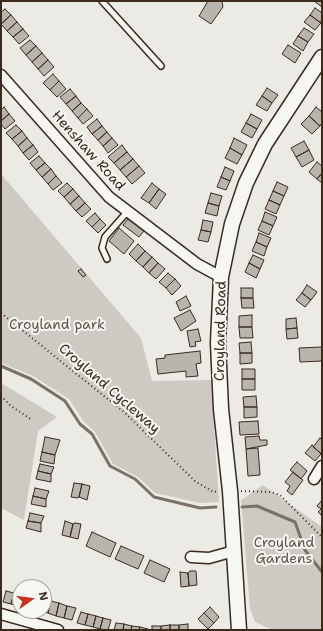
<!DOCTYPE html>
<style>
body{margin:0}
#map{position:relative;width:323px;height:631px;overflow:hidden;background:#ebeae5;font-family:"Shantell Sans",sans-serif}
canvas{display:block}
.frame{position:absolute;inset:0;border:2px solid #3b2a1e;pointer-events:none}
.north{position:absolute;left:12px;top:579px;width:40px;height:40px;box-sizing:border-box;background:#f6f6f2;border:1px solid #aba49d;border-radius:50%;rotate:76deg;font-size:11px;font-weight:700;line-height:16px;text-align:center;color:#3b2a1e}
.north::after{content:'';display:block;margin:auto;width:14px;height:18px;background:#c8321e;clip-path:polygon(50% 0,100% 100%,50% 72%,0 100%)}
</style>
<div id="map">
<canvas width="323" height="631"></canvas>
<div class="frame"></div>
<div class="north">N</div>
</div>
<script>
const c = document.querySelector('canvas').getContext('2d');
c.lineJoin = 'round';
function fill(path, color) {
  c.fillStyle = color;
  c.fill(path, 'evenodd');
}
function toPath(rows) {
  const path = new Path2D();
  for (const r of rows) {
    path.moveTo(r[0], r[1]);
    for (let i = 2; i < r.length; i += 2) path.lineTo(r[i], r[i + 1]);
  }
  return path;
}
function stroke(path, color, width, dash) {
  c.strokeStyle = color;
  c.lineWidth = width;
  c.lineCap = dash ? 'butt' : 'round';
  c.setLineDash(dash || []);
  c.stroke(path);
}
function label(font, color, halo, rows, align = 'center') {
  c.font = font + ' "Shantell Sans",sans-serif';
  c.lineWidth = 4;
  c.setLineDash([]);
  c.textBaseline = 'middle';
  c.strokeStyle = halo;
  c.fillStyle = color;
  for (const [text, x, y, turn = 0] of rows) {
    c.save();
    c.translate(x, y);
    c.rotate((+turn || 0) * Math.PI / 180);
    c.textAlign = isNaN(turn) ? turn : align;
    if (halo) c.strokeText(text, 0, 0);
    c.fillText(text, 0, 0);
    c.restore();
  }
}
const green = toPath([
 [1,174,141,338,152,381,211,380,219,502,200,503,155,493,138,477,113,464,95,432,84,422,69,399,33,376,1,363],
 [1,383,57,417,38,431,24,520,1,508],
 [263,485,322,527,322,630,273,630,255,622,250,609,241,500]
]);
const stream = toPath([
 [1,366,31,379,65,401,80,424,92,434,110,466,135,479,154,497,200,508,216,507],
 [242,507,257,506,295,522,305,550,322,572]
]);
const building = toPath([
 [208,1,222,1,223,7,211,24,199,16,208,1],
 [314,1,322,1,322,7,314,1],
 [315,8,322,13,321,23,310,15,315,8],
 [5,9,11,15,1,24,1,12,5,9],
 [11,15,17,22,7,31,1,24,11,15],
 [310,15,321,23,315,30,304,22,310,15],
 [17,22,23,29,13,37,7,31,17,22],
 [304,28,314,34,308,42,298,36,304,28],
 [23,29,29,36,19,44,13,37,23,29],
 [298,36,308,42,303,51,293,44,298,36],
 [30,40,36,46,26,55,20,48,30,40],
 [288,45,301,53,295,63,282,54,288,45],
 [36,46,42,53,32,62,26,55,36,46],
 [42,53,48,60,38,69,32,62,42,53],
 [48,60,54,67,44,76,38,69,48,60],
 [53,74,59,81,50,90,43,83,53,74],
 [59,81,66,89,57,97,50,90,59,81],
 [267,88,278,95,272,103,262,96,267,88],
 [70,89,76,96,66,104,60,97,70,89],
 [76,96,81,103,72,111,66,104,76,96],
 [262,96,272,103,267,111,256,105,262,96],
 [81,103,87,109,78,118,72,111,81,103],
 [4,107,9,114,1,121,1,110,4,107],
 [316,107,322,112,322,123,320,126,309,116,316,107],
 [87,109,93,116,83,124,78,118,87,109],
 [9,114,15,121,5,129,1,124,1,121,9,114],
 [251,114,262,120,257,129,246,123,251,114],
 [309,116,320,126,312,134,301,124,309,116],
 [97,119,102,126,92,134,87,127,97,119],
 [246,123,257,129,252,138,241,132,246,123],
 [16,125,22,131,12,139,6,133,16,125],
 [102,126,107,132,98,140,92,134,102,126],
 [22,131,27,138,18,146,12,139,22,131],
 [107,132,112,138,103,146,98,140,107,132],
 [27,138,33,145,23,153,18,146,27,138],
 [112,138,118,145,108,153,103,146,112,138],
 [234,138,247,145,242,155,230,148,234,138],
 [304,141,309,150,296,157,291,148,304,141],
 [33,145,38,152,29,160,23,153,33,145],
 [122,145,127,152,114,163,108,157,122,145],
 [230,148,242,155,237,164,225,158,230,148],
 [309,150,314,160,302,167,296,157,309,150],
 [127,152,133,159,120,170,114,163,127,152],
 [39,156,45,163,36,170,30,163,39,156],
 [133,159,139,166,126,177,120,170,133,159],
 [317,162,322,166,322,173,317,179,309,172,317,162],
 [45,163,51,169,42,177,36,170,45,163],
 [139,166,145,173,132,184,126,177,139,166],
 [225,167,234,171,230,181,221,177,225,167],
 [51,169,56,176,48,184,42,177,51,169],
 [322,173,322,183,317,179,322,173],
 [56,176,62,183,53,190,48,184,56,176],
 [221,177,230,181,226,190,217,187,221,177],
 [277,182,288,187,284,196,273,191,277,182],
 [67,183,73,189,64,197,58,191,67,183],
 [152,183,159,189,149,203,141,198,152,183],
 [73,189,79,196,70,204,64,197,73,189],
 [159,189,166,194,156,209,149,203,159,189],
 [273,191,284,196,280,205,269,200,273,191],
 [211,193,222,196,219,206,208,203,211,193],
 [79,196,85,203,76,211,70,204,79,196],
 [269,200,280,205,276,214,265,209,269,200],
 [85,203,91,209,82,217,76,211,85,203],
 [208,203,219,206,217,216,205,213,208,203],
 [265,212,277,217,273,226,262,221,265,212],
 [95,213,100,219,92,227,86,221,95,213],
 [100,219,106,225,98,233,92,227,100,219],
 [128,219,144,231,139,237,123,225,128,219],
 [203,220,213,222,211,232,201,230,203,220],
 [262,221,273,226,269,235,258,230,262,221],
 [119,228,134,241,124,254,109,241,119,228],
 [201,230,211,232,208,242,198,240,201,230],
 [259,233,271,238,267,247,256,242,259,233],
 [256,242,267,247,264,256,252,251,256,242],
 [138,244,145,251,136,261,129,254,138,244],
 [145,251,152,257,143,267,136,261,145,251],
 [253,255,264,260,260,269,249,263,253,255],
 [152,257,158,263,149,273,143,267,152,257],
 [158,263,165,269,156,279,149,273,158,263],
 [249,263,260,269,256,278,245,272,249,263],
 [81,269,86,275,83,277,78,271,81,269],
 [168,273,175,279,166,288,159,282,168,273],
 [175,279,181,286,172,295,166,288,175,279],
 [307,285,317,292,311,300,302,293,307,285],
 [241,288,253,288,253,298,241,298,241,288],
 [302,293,311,300,305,307,296,300,302,293],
 [186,296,191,306,180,311,176,302,186,296],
 [241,298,253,298,254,308,242,308,241,298],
 [190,310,196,321,181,331,174,318,190,310],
 [252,315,252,327,239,327,239,316,252,315],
 [296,318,297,328,286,329,286,319,296,318],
 [239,327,252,327,253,338,240,338,239,327],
 [297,328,298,338,287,339,286,329,297,328],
 [198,329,201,341,195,342,196,346,190,347,187,331,198,329],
 [251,342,252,353,240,353,239,343,251,342],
 [322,347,322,361,300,362,299,348,322,347],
 [200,351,201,363,196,364,198,376,186,377,186,371,158,374,156,359,165,358,165,355,200,351],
 [240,353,252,353,252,363,240,364,240,353],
 [242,369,255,369,255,379,242,379,242,369],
 [242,379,255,379,255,390,242,390,242,379],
 [256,396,257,407,244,407,243,397,256,396],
 [244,407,257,407,257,417,244,418,244,407],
 [258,421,259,434,240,435,239,422,258,421],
 [259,436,260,440,267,440,267,445,246,449,245,437,259,436],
 [45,437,60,440,55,455,42,452,45,437],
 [320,438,322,440,322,454,313,447,320,438],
 [312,445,321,454,315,461,305,453,312,445],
 [258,448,260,475,248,476,246,449,258,448],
 [42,452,55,455,54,464,40,461,42,452],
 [297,462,307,471,301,479,290,470,297,462],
 [40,464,54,467,51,474,38,471,40,464],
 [38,471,51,474,51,482,36,479,38,471],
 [293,472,303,480,292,495,287,491,290,486,285,482,293,472],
 [74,483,82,484,79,497,77,498,71,497,74,483],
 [82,484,90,486,87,500,79,497,82,484],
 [35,488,49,491,46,499,33,496,35,488],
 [33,496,46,499,46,507,31,504,33,496],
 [322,500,322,516,318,512,321,509,317,506,322,500],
 [30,513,44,516,41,523,28,521,30,513],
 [28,521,41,523,41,532,26,528,28,521],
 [65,521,73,524,70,537,62,535,65,521],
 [75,523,81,524,78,539,70,537,73,524,75,523],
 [92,532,116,543,110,557,86,546,92,532],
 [121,546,144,556,138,569,115,559,121,546],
 [150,560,170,569,164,582,144,573,150,560],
 [190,571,196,571,197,585,189,586,188,573,190,571],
 [180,572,188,573,189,586,181,587,180,572],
 [6,591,14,593,11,604,3,602,6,591],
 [14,593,20,595,19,607,11,604,14,593],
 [44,599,51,601,48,613,39,611,44,611,44,599],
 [51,601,59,603,56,616,48,613,51,601],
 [59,603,67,606,64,618,56,616,59,603],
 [67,606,76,608,72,620,64,618,67,606],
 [210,607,219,617,214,623,204,613,210,607],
 [81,612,88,614,85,625,77,623,81,612],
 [204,613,214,623,208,629,198,619,204,613],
 [88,614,96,616,93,627,85,625,88,614],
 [96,616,103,618,100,629,93,627,96,616],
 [103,618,111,620,108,630,100,629,103,618],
 [116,623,124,624,123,630,114,630,116,623],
 [124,624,132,626,131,630,123,630,124,624],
 [188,624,188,630,179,630,179,625,188,624],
 [170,625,179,625,179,630,170,630,170,625],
 [170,625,170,630,161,630,161,626,170,625],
 [132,626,140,627,139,630,131,630,132,626],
 [152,626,161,626,161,630,152,630,152,626],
 [140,627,148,629,147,630,139,630,140,627]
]);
const path = toPath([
 [1,313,125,413,195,481,213,492,219,491],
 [1,396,11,406,32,420],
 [241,491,271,492,280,495,322,537]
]);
const lane = toPath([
 [102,1,161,66],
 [107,259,102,248,105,237,128,211]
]);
const street = toPath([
 [1,75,109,197,197,264,221,277],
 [314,479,322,466],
 [191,557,209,558,234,551],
 [1,614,58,630]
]);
const secondary = toPath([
 [239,630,230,491,221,409,218,343,221,277,232,224,246,183,265,144,322,57]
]);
const streetNames = [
 ["Henshaw Road",88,151,48],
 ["Croyland Road",221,331,-89],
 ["Croyland Cycleway",109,389,41]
];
const parkNames = [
 ["Croyland park",57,325],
 ["Croyland",284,543],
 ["Gardens",284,559]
];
fill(green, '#cdcac4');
stroke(stream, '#7c7167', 3);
fill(building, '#bab4ae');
stroke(building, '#3b2a1e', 1);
stroke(lane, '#3b2a1e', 8);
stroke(street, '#3b2a1e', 13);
stroke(secondary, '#3b2a1e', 17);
stroke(path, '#3b2a1e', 2, [1, 3]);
stroke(lane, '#f6f6f2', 5);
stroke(street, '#f6f6f2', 10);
stroke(secondary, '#f6f6f2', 14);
label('14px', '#3b2a1e', '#f6f6f2', streetNames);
label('14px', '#605248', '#f6f6f2', parkNames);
</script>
